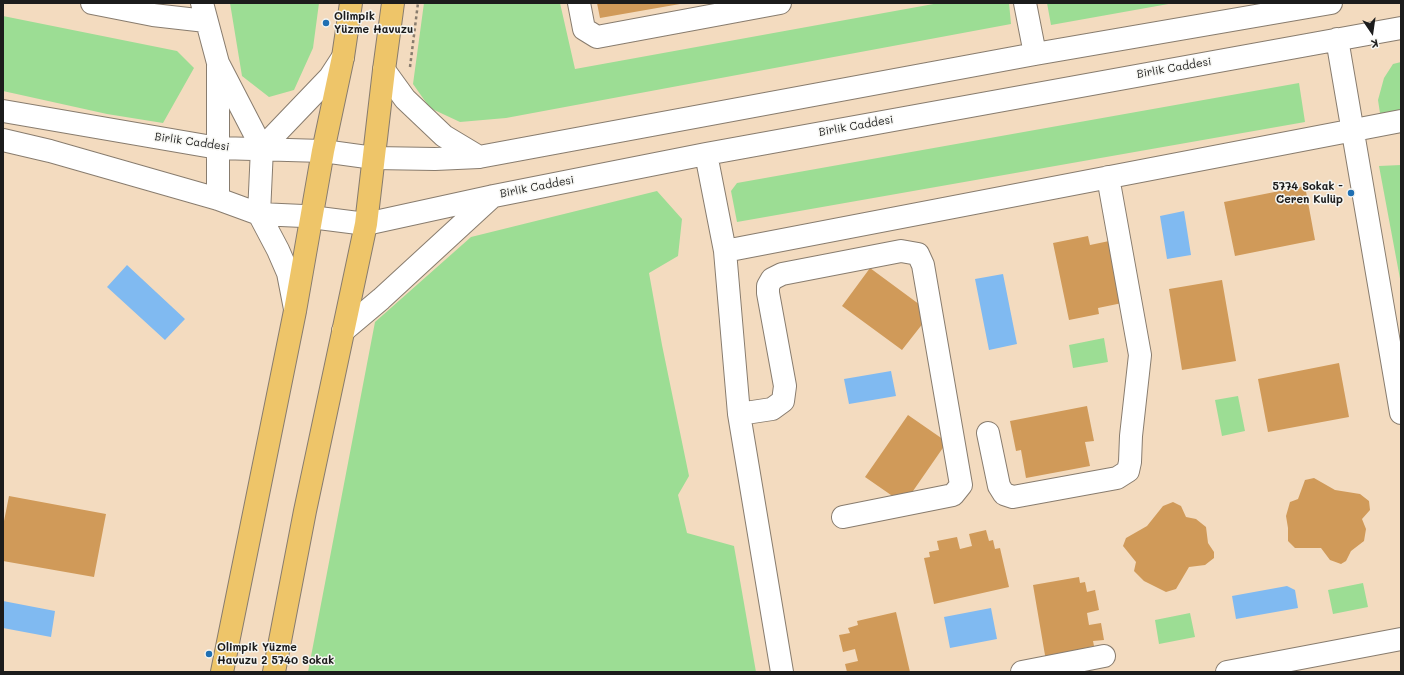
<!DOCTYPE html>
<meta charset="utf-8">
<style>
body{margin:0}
#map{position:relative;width:1404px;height:675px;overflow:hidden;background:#f3dbbf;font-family:Mali,sans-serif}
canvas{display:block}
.frame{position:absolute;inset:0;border:4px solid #1c1c1c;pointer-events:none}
.north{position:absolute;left:1352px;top:12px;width:40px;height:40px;-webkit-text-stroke:3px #f6f6f2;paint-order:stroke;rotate:167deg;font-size:11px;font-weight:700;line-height:16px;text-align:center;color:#1c1c1c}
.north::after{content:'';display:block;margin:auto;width:14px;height:18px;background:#1c1c1c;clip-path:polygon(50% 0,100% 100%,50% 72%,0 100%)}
</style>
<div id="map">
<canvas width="1404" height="675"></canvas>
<div class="frame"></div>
<div class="north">K</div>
</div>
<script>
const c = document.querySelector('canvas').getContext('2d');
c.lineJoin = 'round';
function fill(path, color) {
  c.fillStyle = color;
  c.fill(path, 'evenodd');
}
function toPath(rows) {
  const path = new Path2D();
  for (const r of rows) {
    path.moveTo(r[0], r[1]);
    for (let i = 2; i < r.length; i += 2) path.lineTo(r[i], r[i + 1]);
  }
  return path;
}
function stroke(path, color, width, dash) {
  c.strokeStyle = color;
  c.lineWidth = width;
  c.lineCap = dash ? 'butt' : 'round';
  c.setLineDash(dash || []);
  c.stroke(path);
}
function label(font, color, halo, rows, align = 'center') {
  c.font = font + ' Mali,sans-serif';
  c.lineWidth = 3;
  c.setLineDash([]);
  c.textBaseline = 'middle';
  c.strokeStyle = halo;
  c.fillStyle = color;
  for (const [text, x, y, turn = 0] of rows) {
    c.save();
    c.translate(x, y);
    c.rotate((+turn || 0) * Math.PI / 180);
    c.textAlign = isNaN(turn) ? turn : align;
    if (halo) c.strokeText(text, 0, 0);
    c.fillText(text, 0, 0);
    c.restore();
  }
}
const green = toPath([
 [230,3,319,3,313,48,294,90,269,97,242,76],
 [424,3,560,3,575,69,939,3,1009,3,1011,24,506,118,460,122,430,108,413,84],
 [1047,3,1174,3,1051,25],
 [3,16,177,51,194,68,163,123,107,114,3,91],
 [1401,62,1401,116,1381,120,1378,100,1384,78,1393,64],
 [1299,83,1305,122,737,222,731,191,737,183],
 [1401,165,1401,284,1379,166],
 [657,191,682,219,678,256,649,273,662,345,689,476,678,495,687,533,734,546,756,672,308,672,375,322,471,237],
 [1104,338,1108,362,1073,368,1069,345],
 [1238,396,1245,431,1222,436,1215,400],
 [1363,583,1368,607,1333,614,1328,590],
 [1190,613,1195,637,1159,644,1155,620]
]);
const water = toPath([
 [1184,211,1191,255,1167,259,1160,216],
 [127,265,185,319,165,340,107,287],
 [1003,274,1017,344,989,350,975,279],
 [891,371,896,396,849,404,844,379],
 [1287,586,1295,590,1298,608,1236,619,1232,596],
 [3,601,55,611,51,637,3,628],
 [991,608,997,639,950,648,944,617]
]);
const building = toPath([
 [597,3,680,3,680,4,600,18],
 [1305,186,1315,240,1235,256,1224,202],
 [1088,236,1090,245,1114,240,1127,302,1098,308,1099,314,1069,320,1053,243],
 [870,268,931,313,902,350,842,306],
 [1222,280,1236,361,1182,370,1169,289],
 [1339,363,1349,417,1268,432,1258,379],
 [1087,406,1094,441,1085,442,1090,466,1026,478,1021,450,1016,451,1010,421],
 [908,415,947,442,904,504,865,477],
 [1314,478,1335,490,1360,494,1369,501,1370,510,1362,519,1366,529,1364,541,1351,551,1346,561,1341,564,1330,560,1321,548,1295,548,1288,541,1288,528,1286,516,1290,502,1298,499,1305,480],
 [9,496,106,514,94,577,3,561,3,526],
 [1173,502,1181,506,1186,517,1196,519,1206,527,1208,543,1214,552,1214,558,1205,565,1189,567,1176,589,1166,592,1144,581,1134,571,1136,562,1123,546,1126,538,1147,526,1163,506],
 [986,530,989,541,993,540,995,549,1000,548,1009,587,934,604,924,558,930,557,929,552,939,550,937,541,957,537,960,549,972,546,969,534],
 [1079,577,1080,583,1085,582,1087,592,1095,590,1099,610,1087,613,1089,625,1101,623,1104,640,1093,641,1094,646,1085,648,1086,653,1046,661,1033,585],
 [896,612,910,672,847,672,845,664,858,661,855,649,843,652,839,635,850,633,848,628,858,625,857,621]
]);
const path = toPath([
 [410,67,418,3]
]);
const minor = toPath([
 [92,3,153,15,206,21],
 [202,3,218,63,262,148,259,214],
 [579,3,584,29,597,37,780,3],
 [1025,3,1035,54],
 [1337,39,1401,413],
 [384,70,405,99,444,136,479,157],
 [3,111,218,148,323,151,374,158,435,159,479,157,1035,54,1331,3],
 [3,140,50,151,218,199,259,214,303,216,366,224,494,196,706,154,1401,28],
 [262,148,330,77,343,57],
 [706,154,725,251,739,414,782,672],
 [218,199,218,66],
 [259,214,278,250,288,273,295,309],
 [725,251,1401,121],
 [343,331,381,299,493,196],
 [739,414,772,409,783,401,785,386,768,293,768,286,772,279,782,274,901,251,918,254,923,265,961,485,953,495,843,517],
 [988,433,999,486,1004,494,1013,497,1117,478,1128,471,1130,462,1131,436,1140,355,1108,177],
 [1022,672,1104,656],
 [1227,672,1401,639]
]);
const major = toPath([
 [222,672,295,311,323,151,343,57,351,3],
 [274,672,305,511,366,224,384,70,393,3]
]);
const markers = [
 [326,23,4,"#1f6fb2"],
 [1351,193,4,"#1f6fb2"],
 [209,654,4,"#1f6fb2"]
];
const poiNames = [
 ["Olimpik",334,17],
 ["Yüzme Havuzu",334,30],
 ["5774 Sokak -",1343,187,"right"],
 ["Ceren Kulüp",1343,200,"right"],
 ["Olimpik Yüzme",217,648],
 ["Havuzu 2 5740 Sokak",217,661]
];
const streetNames = [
 ["Birlik Caddesi",1174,68,-10],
 ["Birlik Caddesi",856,126,-10],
 ["Birlik Caddesi",192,142,8],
 ["Birlik Caddesi",537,187,-11]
];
fill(green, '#9cdd94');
fill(water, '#80baf1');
fill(building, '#d09a59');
stroke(minor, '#887c6e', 24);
stroke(major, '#887c6e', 24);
stroke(path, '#887c6e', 2.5, [3, 3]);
stroke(minor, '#fff', 22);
stroke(major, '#eec569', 22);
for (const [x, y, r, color] of markers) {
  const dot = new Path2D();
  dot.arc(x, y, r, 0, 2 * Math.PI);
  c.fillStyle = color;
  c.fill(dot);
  stroke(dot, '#f6f6f2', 1.5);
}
label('bold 11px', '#1c1c1c', '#f6f6f2', poiNames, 'left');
label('11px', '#1c1c1c', '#f6f6f2', streetNames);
</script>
